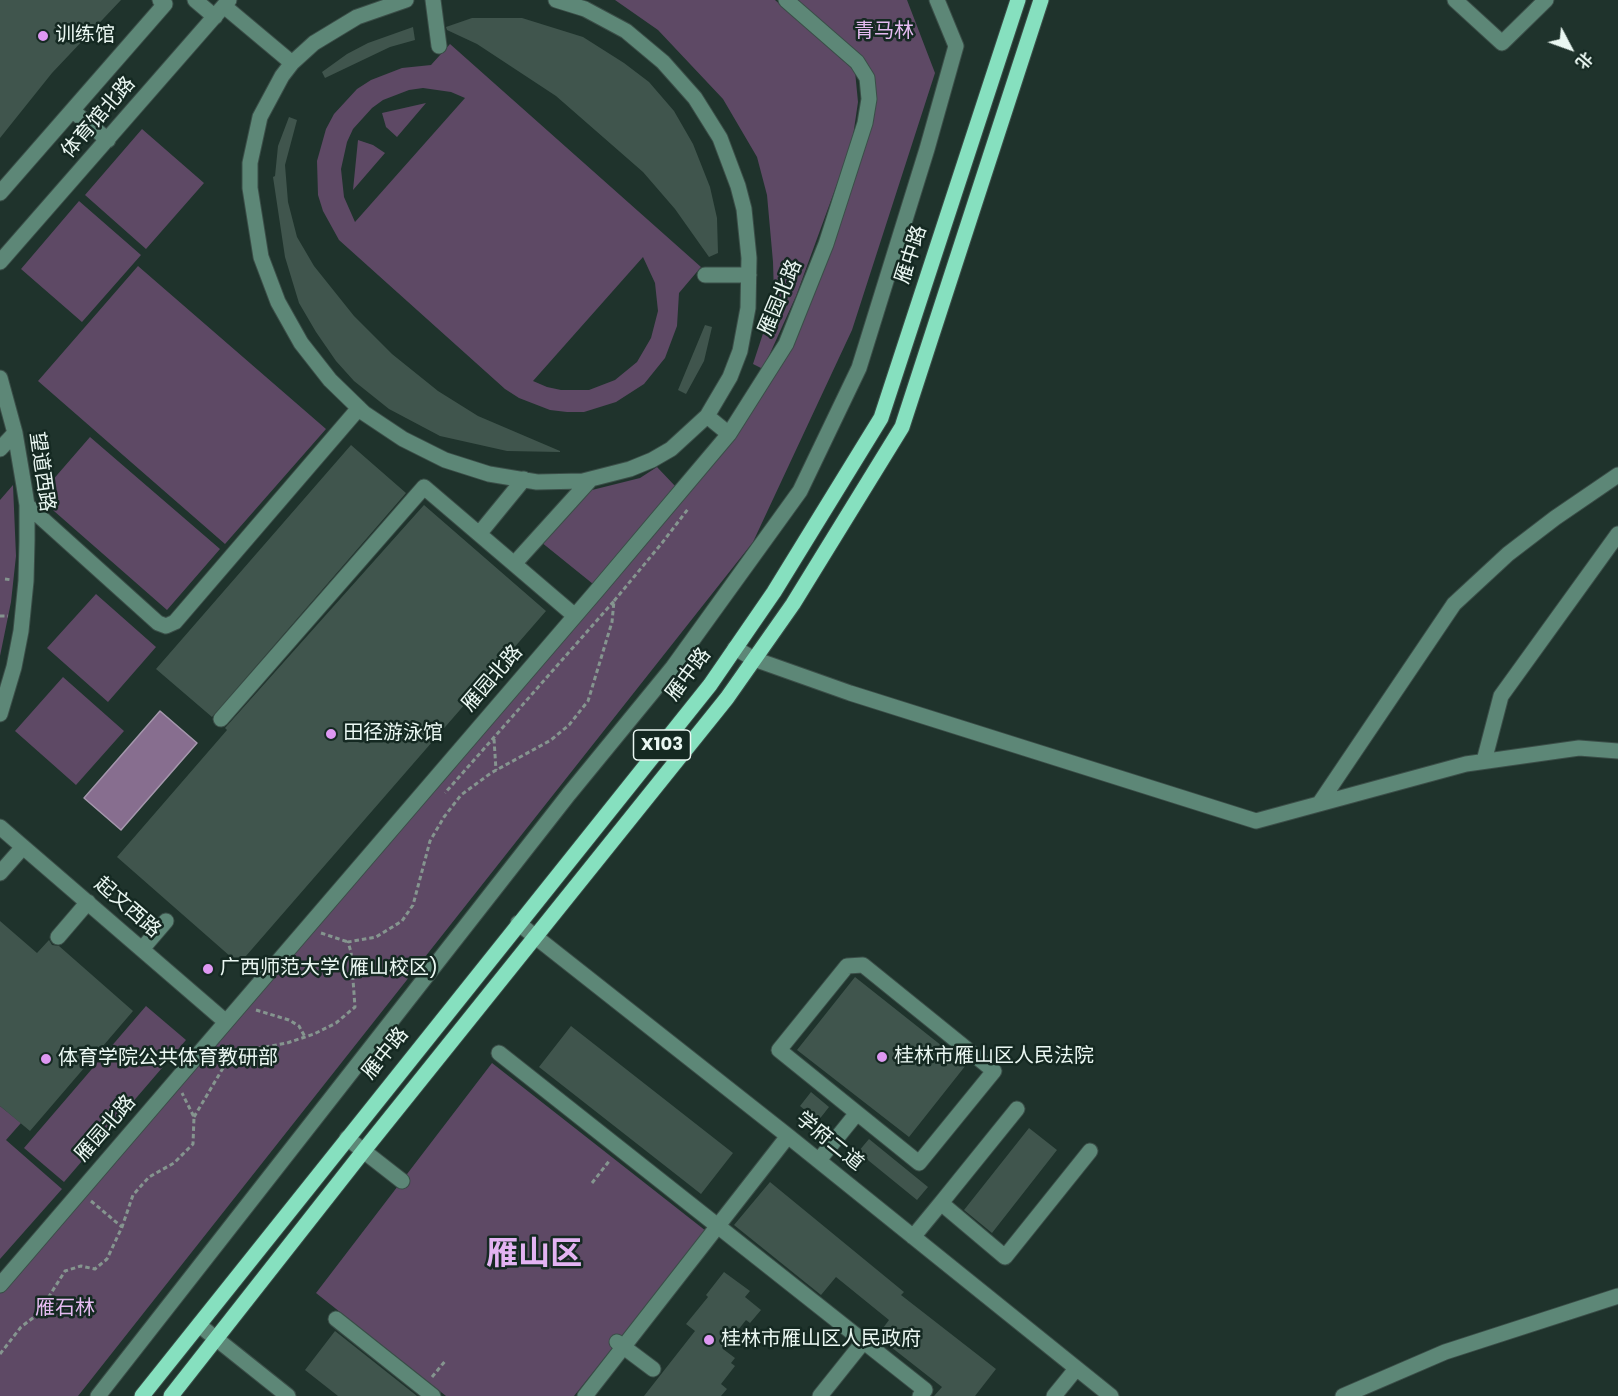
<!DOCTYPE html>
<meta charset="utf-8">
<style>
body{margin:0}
#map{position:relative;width:1618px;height:1396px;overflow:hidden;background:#1f332c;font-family:Poppins,"Noto Sans SC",sans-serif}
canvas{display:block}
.north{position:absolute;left:1540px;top:18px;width:60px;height:60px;-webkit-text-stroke:4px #152922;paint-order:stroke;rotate:131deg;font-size:16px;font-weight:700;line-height:24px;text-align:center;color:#eaf7f2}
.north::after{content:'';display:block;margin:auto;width:21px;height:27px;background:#eaf7f2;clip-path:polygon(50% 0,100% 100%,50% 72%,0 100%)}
</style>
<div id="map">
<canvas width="1618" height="1396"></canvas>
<div class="north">北</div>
</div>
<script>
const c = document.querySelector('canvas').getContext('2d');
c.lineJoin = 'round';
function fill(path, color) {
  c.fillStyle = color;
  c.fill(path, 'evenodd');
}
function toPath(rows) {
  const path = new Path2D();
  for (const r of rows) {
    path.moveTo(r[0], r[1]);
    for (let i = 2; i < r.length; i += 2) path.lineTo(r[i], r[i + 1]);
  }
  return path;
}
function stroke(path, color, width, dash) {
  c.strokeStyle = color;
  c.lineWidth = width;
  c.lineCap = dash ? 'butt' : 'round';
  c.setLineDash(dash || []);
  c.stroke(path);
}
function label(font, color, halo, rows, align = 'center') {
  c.font = font + ' Poppins,"Noto Sans SC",sans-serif';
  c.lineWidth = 5;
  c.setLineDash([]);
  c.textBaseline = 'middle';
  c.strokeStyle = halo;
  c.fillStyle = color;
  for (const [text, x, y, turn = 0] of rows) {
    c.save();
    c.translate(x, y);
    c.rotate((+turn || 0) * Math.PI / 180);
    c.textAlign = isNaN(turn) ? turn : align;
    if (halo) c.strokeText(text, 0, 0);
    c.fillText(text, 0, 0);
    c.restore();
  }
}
const green = toPath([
 [615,0,775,0,855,71,858,102,852,143,796,296,763,369,753,364,772,306,774,296,773,262,767,195,757,157,723,99,658,30],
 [786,0,907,0,935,73,852,330,753,542,78,1396,0,1396,0,1285,729,434,786,344,865,123,867,78],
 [450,44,701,267,679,293,677,326,665,358,644,384,616,402,584,412,567,412,550,410,519,398,505,389,339,240,323,211,318,195,317,161,326,129,334,114,357,89,371,80,402,68,431,65],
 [423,88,451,92,465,98,355,222,344,197,341,169,347,142,353,129,372,108,383,100,409,90],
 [643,257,655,283,658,311,651,338,637,362,615,380,589,390,561,390,547,387,533,381],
 [426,103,397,137,386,127,382,113],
 [142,129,204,183,146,249,85,195],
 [358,140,373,145,385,153,353,190],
 [79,201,141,255,82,322,21,269],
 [138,266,326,429,225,544,38,381],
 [90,437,220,549,167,610,38,497],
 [657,467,676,487,593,584,541,542,588,491,640,478],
 [13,485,16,556,11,602,0,656,0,500],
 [96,594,156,647,108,702,47,648],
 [63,677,124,731,76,785,15,731],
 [146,1006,186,1040,64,1182,24,1148],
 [492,1063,706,1231,574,1396,446,1396,316,1293],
 [0,1106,21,1123,6,1140,62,1189,0,1259]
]);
const water = toPath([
 [160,711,197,743,121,830,84,798,160,711]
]);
const building = toPath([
 [0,0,121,0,52,73,0,138],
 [472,18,522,18,583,37,624,63,649,82,674,111,693,144,710,187,717,218,718,253,709,257,675,209,643,172,556,96,477,44,447,30,446,27],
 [413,27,415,40,390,47,325,78,322,72,347,54,368,43],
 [289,117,297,120,285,165,288,202,297,237,314,266,354,316,392,354,438,391,478,416,560,451,560,452,507,451,440,436,389,409,354,381,336,361,316,332,299,303,285,257,273,177,275,176,278,146],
 [705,325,712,327,704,361,686,394,678,390],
 [351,445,406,493,212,717,156,669],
 [424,505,546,611,239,964,117,857,227,730,225,728],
 [0,921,37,953,49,940,52,945,59,946,133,1011,30,1131,0,1106],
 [855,977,966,1065,909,1137,797,1050],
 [571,1026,733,1153,701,1194,539,1067],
 [811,1092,829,1107,818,1121,800,1106],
 [1029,1128,1057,1150,992,1233,964,1210],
 [869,1139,928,1187,917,1200,858,1152],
 [770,1182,904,1292,901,1295,996,1369,975,1396,934,1396,942,1387,877,1336,889,1320,836,1277,821,1295,734,1225],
 [724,1272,750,1291,745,1297,761,1310,750,1323,746,1320,723,1349,735,1358,731,1363,735,1366,721,1384,727,1389,721,1396,644,1396,695,1331,686,1324,708,1297,706,1295],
 [335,1331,417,1396,338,1396,305,1370]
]);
const path = toPath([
 [5,579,12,580],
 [614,601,662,543,688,509],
 [0,616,8,616],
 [494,739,496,770],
 [321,933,348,942],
 [256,1010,289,1020,299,1026,305,1037],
 [194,1117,226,1063,260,1048,287,1043,314,1034,336,1023,355,1007,351,952,348,942,376,937,402,921,413,905,430,841,444,817,461,795,491,773,551,740,569,725,588,701,612,622,614,601,445,793],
 [592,1183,610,1160],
 [91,1201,122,1227],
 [0,1354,21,1327,38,1314,65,1271,81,1266,95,1269,107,1259,122,1227,133,1195,149,1177,174,1163,193,1144,194,1117,182,1093],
 [432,1377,446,1360]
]);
const minor = toPath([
 [195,0,215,17],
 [406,0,357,17,314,43,292,63,282,76,260,117,250,163,250,188,261,257,278,302,301,343,330,380,364,413,403,439,445,460,489,474,537,482,583,481,630,469,652,460,671,449,707,416,730,377,740,351,748,308,749,258,744,209,738,186,720,138,695,98,663,62,626,31,585,9,556,0],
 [433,0,439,46],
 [1455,0,1502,43,1546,0],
 [224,6,292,63],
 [73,111,108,140],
 [0,193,165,4,160,0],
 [0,262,229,0],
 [705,275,749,275],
 [0,378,15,433,24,486,27,505,27,541,26,581,21,631,14,667,0,714],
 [707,416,729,434],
 [0,449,15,433],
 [27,505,158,623,166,626,175,622,359,408],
 [479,534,524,479],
 [514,564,591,479],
 [735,648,754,659,850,693,1256,821,1466,764,1579,748,1618,751],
 [221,719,424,487,575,616],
 [1484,761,1501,696,1618,534],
 [1319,804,1454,604,1508,554,1555,518,1618,475],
 [0,827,226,1022],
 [0,873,23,847],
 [518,923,788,1136,1111,1396],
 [58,937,88,902],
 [142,949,166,921],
 [499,1053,925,1390,920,1396],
 [347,1138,402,1181],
 [819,1160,857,1113,779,1050,847,966,863,965,994,1071,919,1163,857,1113],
 [941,1203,1017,1109],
 [913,1237,941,1203,1005,1257,1090,1151],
 [0,1285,599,588,729,434,786,344,826,244,865,123,869,99,867,78,857,62,786,0],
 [336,1319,433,1396],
 [199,1325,288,1396],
 [617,1342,653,1369],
 [98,1396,569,794,673,667,800,491,859,368,927,149,956,46,937,0],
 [585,1396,788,1136],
 [820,1396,864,1341],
 [1054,1396,1076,1369],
 [1343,1396,1445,1352,1618,1296]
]);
const major = toPath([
 [142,1396,710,685,774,592,881,418,1018,0],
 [171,1396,369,1144,727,698,793,604,902,427,1041,0]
]);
const markers = [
 [43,36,6,"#de98f2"],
 [331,734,6,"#de98f2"],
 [208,969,6,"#de98f2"],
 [882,1057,6,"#de98f2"],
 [46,1059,6,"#de98f2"],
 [709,1340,6,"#de98f2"]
];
const shields = [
 [662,745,57]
];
const shieldNames = [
 ["X103",662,745]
];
const parkNames = [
 ["青马林",884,32],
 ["雁石林",65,1309]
];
const poiNames = [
 ["训练馆",55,36],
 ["田径游泳馆",343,734],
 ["广西师范大学(雁山校区)",220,969],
 ["桂林市雁山区人民法院",894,1057],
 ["体育学院公共体育教研部",58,1059],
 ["桂林市雁山区人民政府",721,1340]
];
const streetNames = [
 ["体育馆北路",99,118,-49],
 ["雁中路",912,255,-72],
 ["雁园北路",781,298,-67],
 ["望道西路",41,472,82],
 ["雁中路",689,675,-53],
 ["雁园北路",493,679,-49],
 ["起文西路",127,908,41],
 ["雁中路",386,1054,-51],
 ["雁园北路",106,1129,-49],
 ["学府二道",829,1142,39]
];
const townNames = [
 ["雁山区",534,1256]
];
fill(green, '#5e4965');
fill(water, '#876e8f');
stroke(water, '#a597ad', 1.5);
fill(building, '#40554d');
stroke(minor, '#3b4e48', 17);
stroke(major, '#3b4e48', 17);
stroke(path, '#85958f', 3, [4.5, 3]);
stroke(minor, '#5d8777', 15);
stroke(major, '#86e0bf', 15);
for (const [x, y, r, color] of markers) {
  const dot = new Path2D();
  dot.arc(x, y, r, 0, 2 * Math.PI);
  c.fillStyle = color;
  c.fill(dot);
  stroke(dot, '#152922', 2);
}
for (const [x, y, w] of shields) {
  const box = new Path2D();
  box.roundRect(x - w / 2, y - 15, w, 30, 4.5);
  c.fillStyle = '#152922';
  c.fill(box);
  stroke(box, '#eaf7f2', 1.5);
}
label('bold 18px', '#eaf7f2', null, shieldNames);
label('20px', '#e5bbf1', '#152922', parkNames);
label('20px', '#eaf7f2', '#152922', poiNames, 'left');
label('20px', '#eaf7f2', '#152922', streetNames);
label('bold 32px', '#e3b3f2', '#152922', townNames);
</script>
